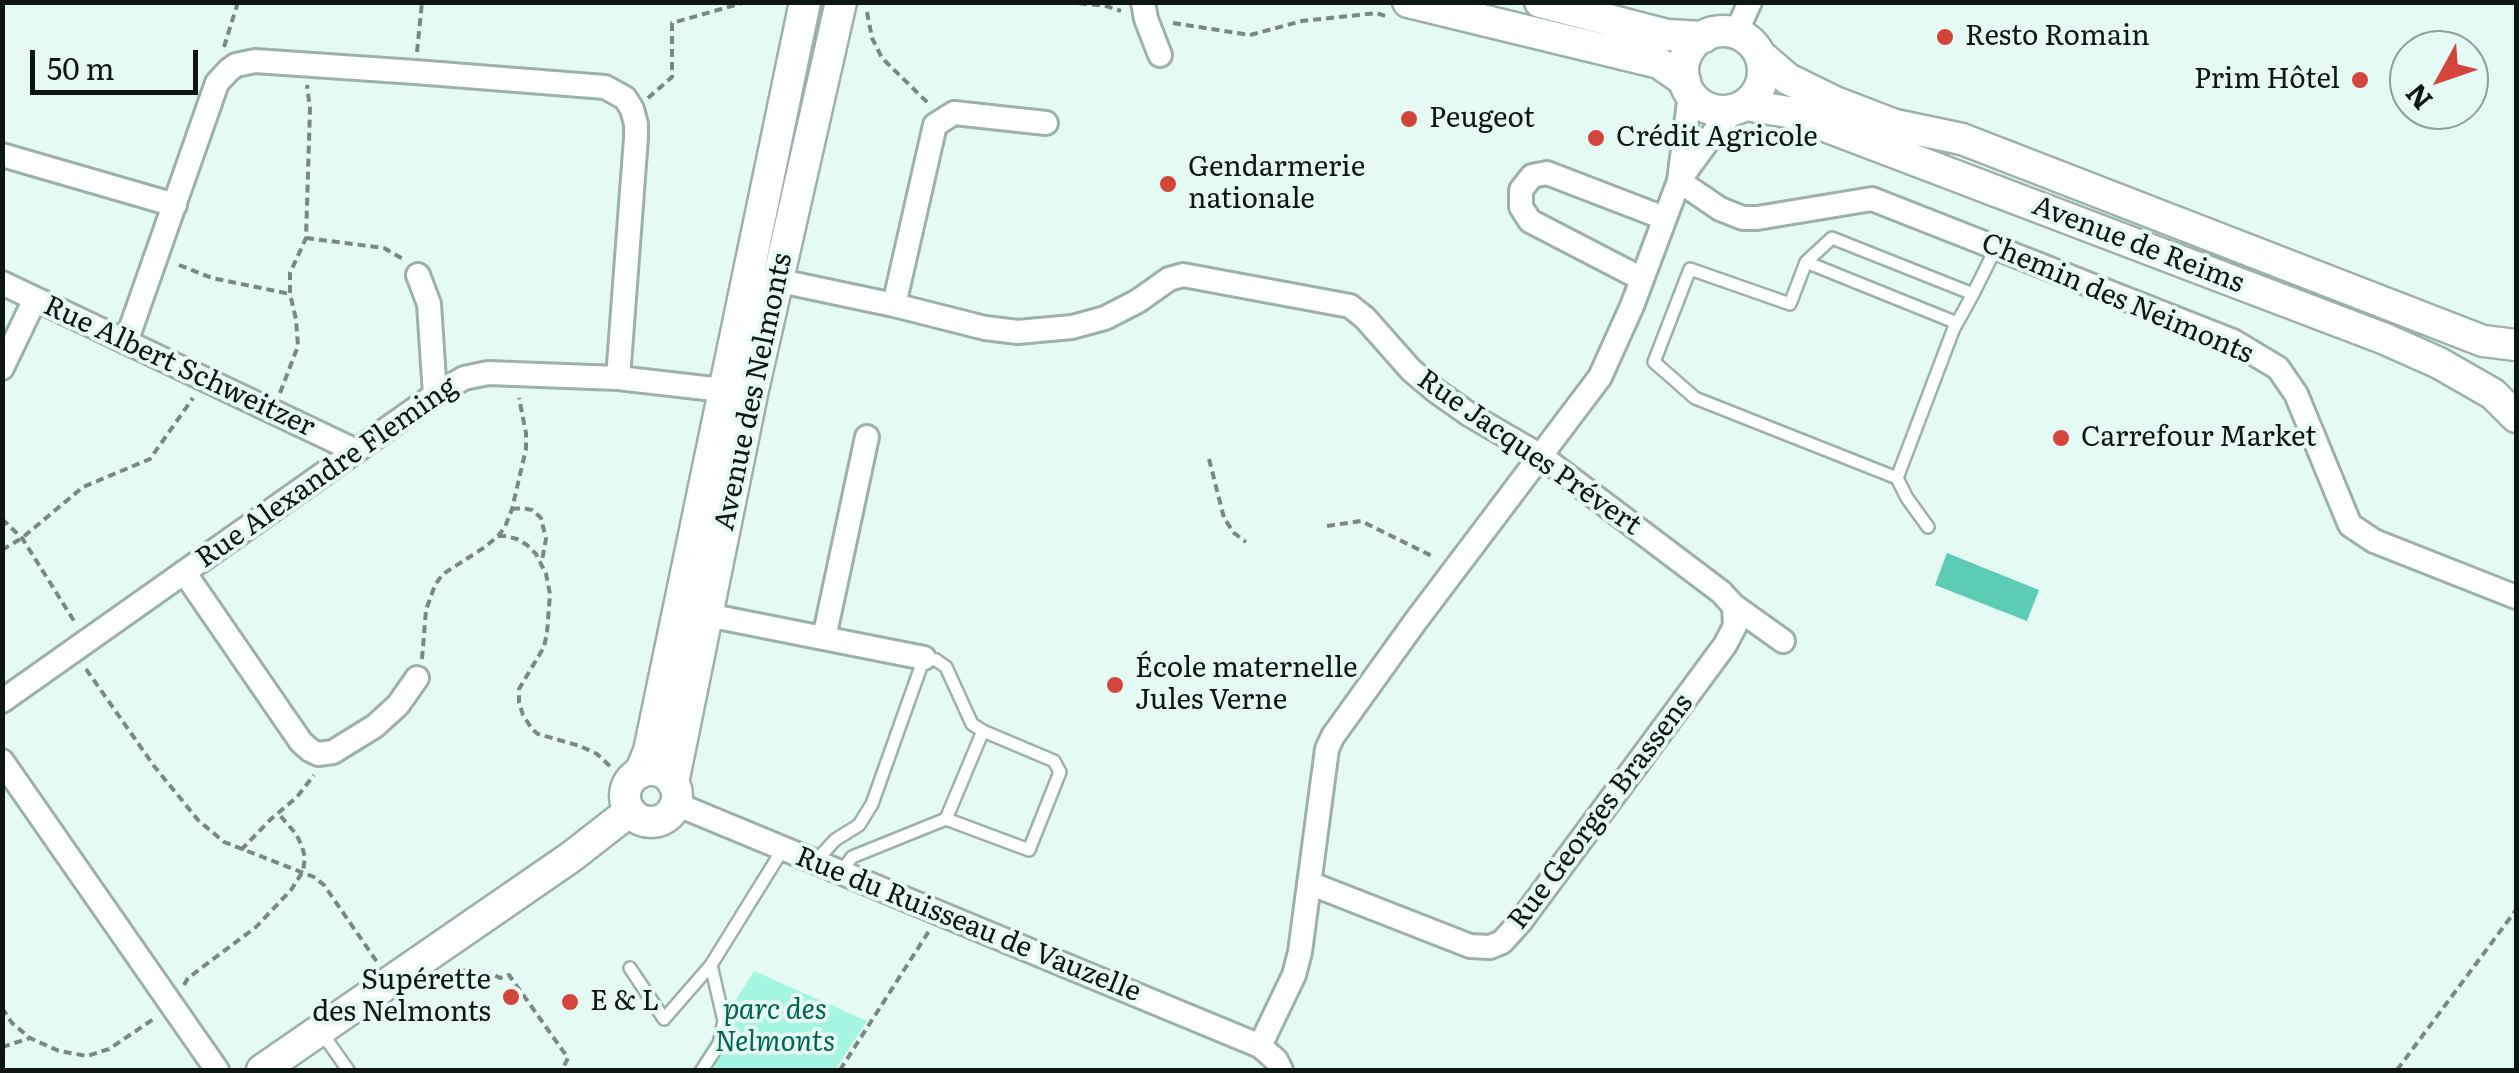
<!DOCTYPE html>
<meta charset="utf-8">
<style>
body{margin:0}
#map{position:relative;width:2519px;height:1073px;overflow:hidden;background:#e5faf4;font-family:Literata,serif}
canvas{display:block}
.frame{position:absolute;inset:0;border:5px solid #0e1614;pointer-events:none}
.north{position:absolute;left:2389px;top:30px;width:100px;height:100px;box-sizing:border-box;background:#e5faf4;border:2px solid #8f9f9a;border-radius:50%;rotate:230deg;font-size:28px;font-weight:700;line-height:40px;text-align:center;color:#0e1614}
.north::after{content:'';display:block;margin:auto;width:35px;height:45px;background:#d3453b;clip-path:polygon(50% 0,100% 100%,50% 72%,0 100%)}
.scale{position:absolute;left:30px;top:50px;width:168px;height:45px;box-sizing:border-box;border:5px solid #0e1614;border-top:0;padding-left:12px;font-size:30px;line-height:35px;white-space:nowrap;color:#0e1614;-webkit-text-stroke:8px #e5faf4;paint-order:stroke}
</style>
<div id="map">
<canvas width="2519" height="1073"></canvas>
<div class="frame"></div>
<div class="north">N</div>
<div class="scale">50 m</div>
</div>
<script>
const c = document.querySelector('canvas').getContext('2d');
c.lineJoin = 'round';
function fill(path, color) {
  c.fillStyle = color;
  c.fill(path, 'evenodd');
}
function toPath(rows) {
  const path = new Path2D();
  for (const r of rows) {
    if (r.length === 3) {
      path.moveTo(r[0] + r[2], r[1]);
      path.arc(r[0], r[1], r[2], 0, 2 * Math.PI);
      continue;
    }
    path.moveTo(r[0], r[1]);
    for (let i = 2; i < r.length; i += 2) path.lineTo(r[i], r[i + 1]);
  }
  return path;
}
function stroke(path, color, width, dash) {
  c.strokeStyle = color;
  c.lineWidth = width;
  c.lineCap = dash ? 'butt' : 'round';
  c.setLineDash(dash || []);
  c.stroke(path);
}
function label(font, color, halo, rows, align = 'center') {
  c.font = font + ' Literata,serif';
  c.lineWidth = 8;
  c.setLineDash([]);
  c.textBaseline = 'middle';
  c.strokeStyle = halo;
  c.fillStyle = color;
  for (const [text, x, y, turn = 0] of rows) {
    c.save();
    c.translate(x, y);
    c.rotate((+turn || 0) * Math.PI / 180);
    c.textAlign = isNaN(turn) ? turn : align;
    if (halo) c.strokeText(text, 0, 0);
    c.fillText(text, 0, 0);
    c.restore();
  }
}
const green = toPath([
 [754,971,867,1021,835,1070,692,1070]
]);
const water = toPath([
 [1947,553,2039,590,2027,621,1935,585]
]);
const path = toPath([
 [1066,2,1106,6,1121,11],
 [867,12,872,38,882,58,930,105],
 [1173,23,1250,35,1302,21,1377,13,1385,16],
 [224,47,238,2],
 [417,52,422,2],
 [648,98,672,77,672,23,746,2],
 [306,238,384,248,403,259],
 [179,265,212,278,290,294],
 [280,393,298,346,296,319,290,294,290,273,306,238,310,109,307,85],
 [1209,459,1224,518,1234,533,1246,542],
 [512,509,522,508,532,510,541,518,546,539,542,560],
 [2,519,22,538,76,624],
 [1327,526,1361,521,1434,557],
 [498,536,506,536,517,539,527,545,536,554,546,574,550,594,547,633,544,647,519,689,519,702,523,715,532,729,538,734,580,746,597,754,613,769],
 [2,550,22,538,83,487,150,459,193,398],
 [422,659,426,610,435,585,443,574,485,547,498,536,505,527,512,509,526,449,526,433,519,398],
 [86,669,154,766,198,820,224,842,314,877,324,885,377,962],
 [241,850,271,819,297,797,314,775],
 [462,969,472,979,491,973,500,978,509,975,568,1058,562,1070],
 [184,985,188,978,256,927,291,890,303,871,305,858,302,846,296,834,278,813],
 [2,1008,12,1023,30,1038,59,1051,87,1056,109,1049,155,1018],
 [2,1047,30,1038],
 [840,1070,929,931],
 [2397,1070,2516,910]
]);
const lane = toPath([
 [1806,262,1832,238,1973,294],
 [1957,323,1806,262,1790,304,1690,269,1654,362,1695,398,1897,478,1954,328,1957,323,1973,294,1996,248],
 [1897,478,1907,498,1928,527],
 [815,862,835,840,859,825,872,804,924,658,936,660,946,667,972,724,983,731],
 [841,873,852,857,946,819,1029,850,1060,772,1054,761,983,731,946,819],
 [630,968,664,1019,711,965,783,849],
 [322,1033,348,1070],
 [702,1070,719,1044,724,1021,711,965]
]);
const street = toPath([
 [1143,2,1146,19,1160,55],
 [1736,33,1750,2],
 [2,155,175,205],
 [1681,178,1715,131,1737,109],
 [1679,181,1720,209,1743,218,1757,218,1872,199,2233,341,2278,368,2296,394,2350,525,2374,541,2516,597],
 [418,275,429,304,435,395],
 [766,278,894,305,985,328,1018,332,1072,327,1105,318,1138,301,1169,279,1183,275,1350,306,1365,318,1411,370,1436,391,1470,415,1541,456,1721,592,1734,606,1783,641],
 [1642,279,1530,221,1521,207,1521,190,1532,176,1547,173,1664,218],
 [2,283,356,451],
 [894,305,935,125,954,113,1046,123],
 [126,342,217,83,229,70,236,65,255,61,415,72,605,87,625,98,632,109,636,124,636,138,618,378],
 [2,368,35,299],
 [184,572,301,742,310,750,318,754,333,752,375,726,398,705,417,678],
 [692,612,924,658],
 [824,638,867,437],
 [2,701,435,395,464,378,488,373,618,378,740,392],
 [2,761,217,1070],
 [676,804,1260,1046,1276,1060,1281,1070],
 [1309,883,1470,946,1490,947,1502,942,1521,921,1725,645,1735,626,1734,606],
 [1260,1046,1294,975,1300,952,1327,749,1333,736,1415,622,1600,377,1632,306,1679,181,1690,94]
]);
const secondary = toPath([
 [1408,2,1659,63,1685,81],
 [1540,2,1667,35,1704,37],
 [1723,71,40],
 [1760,55,1788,79,1835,102,1895,125,1962,139,2483,341,2516,345],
 [1746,105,1788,112,2385,339,2439,363,2493,394,2516,417],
 [651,796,26],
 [640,773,649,751,805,2],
 [673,783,752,394,841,2],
 [262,1070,571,857,630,811]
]);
const markers = [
 [1945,37,10,"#d3453b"],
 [2360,80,10,"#d3453b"],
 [1409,119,10,"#d3453b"],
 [1596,138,10,"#d3453b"],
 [1168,184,10,"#d3453b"],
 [2061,438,10,"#d3453b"],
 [1115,685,10,"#d3453b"],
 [511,997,10,"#d3453b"],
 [570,1002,10,"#d3453b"]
];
const poiNames = [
 ["Resto Romain",1965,37],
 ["Prim Hôtel",2340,80,"right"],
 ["Peugeot",1429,119],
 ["Crédit Agricole",1616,138],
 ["Gendarmerie",1188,168],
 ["nationale",1188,200],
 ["Carrefour Market",2081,438],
 ["École maternelle",1135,669],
 ["Jules Verne",1135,701],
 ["Supérette",491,981,"right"],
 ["des Nelmonts",491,1013,"right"],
 ["E & L",590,1002]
];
const streetNames = [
 ["Avenue de Reims",2138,245,21],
 ["Chemin des Neimonts",2117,299,23],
 ["Rue Albert Schweitzer",179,367,25],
 ["Avenue des Nelmonts",754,392,-78],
 ["Rue Jacques Prévert",1529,453,35],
 ["Rue Alexandre Fleming",327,473,-35],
 ["Rue Georges Brassens",1601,812,-53],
 ["Rue du Ruisseau de Vauzelle",968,925,22]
];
const parkNames = [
 ["parc des",775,1011],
 ["Nelmonts",775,1043]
];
fill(green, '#a4f6e2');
fill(water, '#5cccb4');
stroke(lane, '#9db1ab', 16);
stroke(street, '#9db1ab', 28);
stroke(secondary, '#9db1ab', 35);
stroke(path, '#7a8884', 4, [8, 5]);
stroke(lane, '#fff', 11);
stroke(street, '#fff', 22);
stroke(secondary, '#fff', 30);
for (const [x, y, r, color] of markers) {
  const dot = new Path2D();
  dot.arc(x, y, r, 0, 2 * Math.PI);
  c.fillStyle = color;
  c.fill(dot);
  stroke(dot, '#e5faf4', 4);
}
label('28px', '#0e1614', '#e5faf4', poiNames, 'left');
label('28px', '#0e1614', '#e5faf4', streetNames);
label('italic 28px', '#036555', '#e5faf4', parkNames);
</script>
